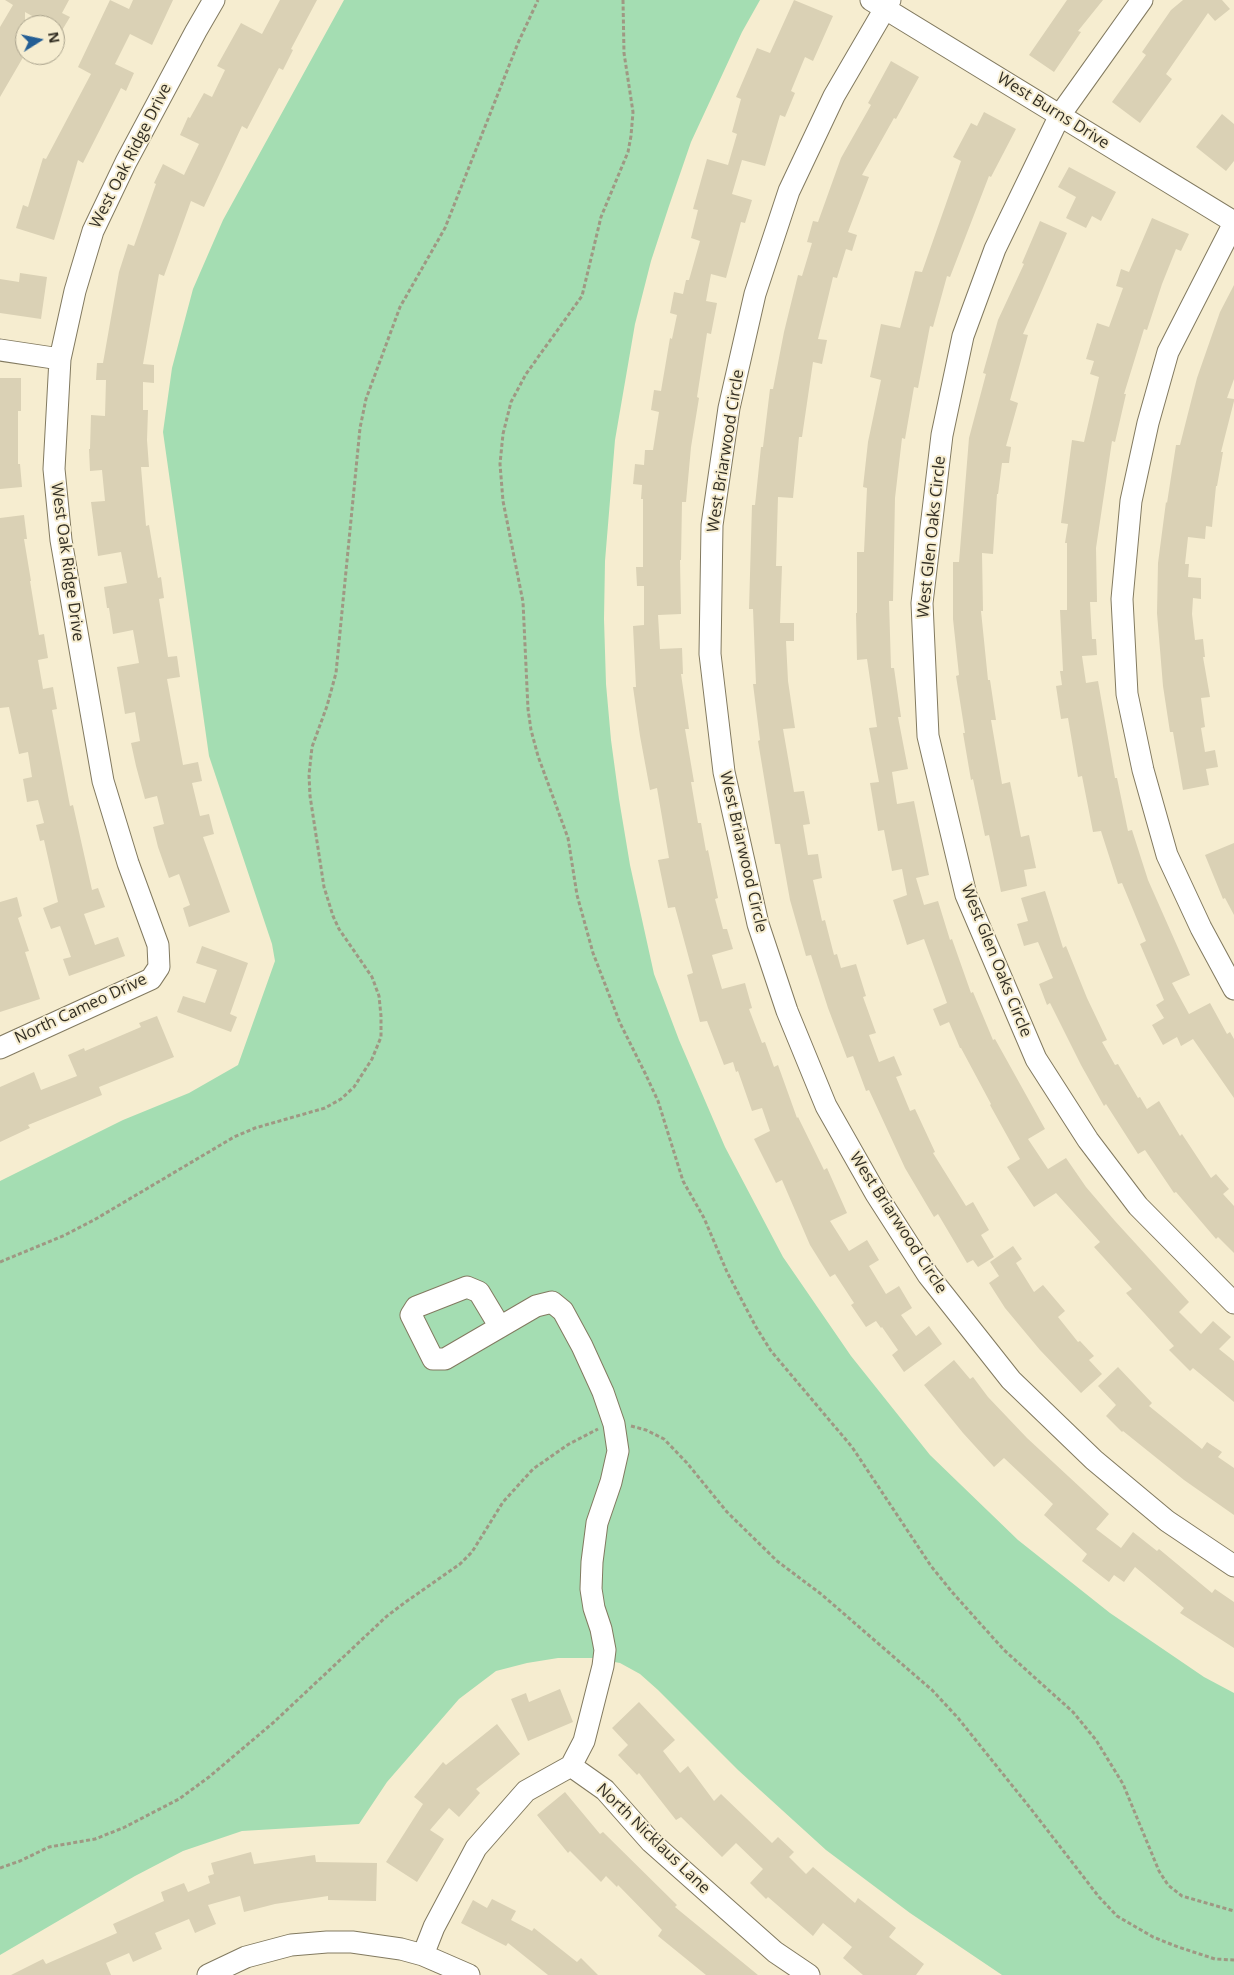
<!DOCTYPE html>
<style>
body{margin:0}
#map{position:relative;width:1234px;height:1975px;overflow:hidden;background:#f6edd0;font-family:"Open Sans",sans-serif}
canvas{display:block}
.north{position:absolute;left:15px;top:15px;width:50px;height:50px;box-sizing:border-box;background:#f6edd0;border:1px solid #a8a18b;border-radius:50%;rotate:80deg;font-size:14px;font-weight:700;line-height:20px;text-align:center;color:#332f24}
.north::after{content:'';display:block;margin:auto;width:18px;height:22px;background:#235e95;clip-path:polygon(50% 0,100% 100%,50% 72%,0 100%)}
</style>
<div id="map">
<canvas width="1234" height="1975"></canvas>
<div class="north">N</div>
</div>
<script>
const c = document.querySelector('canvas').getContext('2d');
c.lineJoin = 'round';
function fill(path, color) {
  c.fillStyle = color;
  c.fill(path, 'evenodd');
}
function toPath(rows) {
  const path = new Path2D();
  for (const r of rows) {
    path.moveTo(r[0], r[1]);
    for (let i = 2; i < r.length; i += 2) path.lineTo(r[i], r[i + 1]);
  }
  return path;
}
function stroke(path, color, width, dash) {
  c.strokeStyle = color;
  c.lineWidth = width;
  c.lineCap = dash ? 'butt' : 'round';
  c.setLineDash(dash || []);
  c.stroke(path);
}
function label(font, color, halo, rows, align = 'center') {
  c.font = font + ' "Open Sans",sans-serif';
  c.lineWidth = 4;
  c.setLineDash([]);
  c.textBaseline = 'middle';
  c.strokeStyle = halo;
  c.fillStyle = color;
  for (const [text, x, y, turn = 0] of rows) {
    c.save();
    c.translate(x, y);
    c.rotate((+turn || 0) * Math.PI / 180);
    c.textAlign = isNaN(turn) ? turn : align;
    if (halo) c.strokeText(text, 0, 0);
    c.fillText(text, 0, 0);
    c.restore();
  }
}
const green = toPath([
 [344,0,760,0,742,32,691,142,669,206,651,261,635,324,615,440,605,561,604,619,606,684,611,740,619,799,630,865,654,974,679,1040,725,1147,783,1257,851,1356,930,1455,1018,1540,1110,1613,1204,1677,1234,1693,1234,1975,1002,1975,910,1913,826,1850,738,1770,658,1690,640,1674,620,1663,593,1658,558,1658,527,1663,496,1671,459,1699,387,1782,359,1824,242,1831,183,1851,135,1876,0,1955,0,1181,123,1120,189,1093,238,1065,275,961,272,944,209,756,163,432,172,368,193,289,223,220]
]);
const building = toPath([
 [5,0,69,0,62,13,70,17,61,32,55,29,55,25,48,25,25,12,25,54,0,97,0,27,13,5],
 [110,0,129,9,133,0,173,0,152,45,130,34,115,64,134,73,126,91,121,88,83,163,78,160,54,240,16,228,23,205,28,207,43,158,46,159,91,74,78,67],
 [280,0,317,0,291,49,293,50,283,70,279,68,247,129,242,126,204,207,191,201,164,276,159,274,143,364,154,365,154,383,143,382,143,410,148,410,147,440,149,467,141,467,146,526,149,525,158,578,161,577,164,598,159,599,168,657,177,656,180,677,167,679,183,765,198,762,202,781,192,783,200,816,209,814,214,834,203,837,230,912,189,927,183,908,190,905,179,874,169,878,158,847,153,827,164,824,157,796,145,799,136,766,131,743,140,741,135,712,125,714,117,667,139,663,133,630,113,634,109,608,107,608,104,587,127,583,121,552,98,556,91,502,105,501,102,470,90,471,89,449,90,449,91,415,105,416,106,380,96,380,97,363,103,363,119,272,128,244,134,246,156,184,154,183,163,164,184,175,199,144,180,135,188,117,190,118,204,93,212,97,225,70,217,66,241,23,262,34],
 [794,0,833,16,813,61,805,57,791,91,795,93,785,117,780,115,765,166,742,160,732,194,752,200,745,223,741,222,726,278,711,274,706,301,717,303,711,334,707,333,697,397,699,398,691,447,686,502,682,502,681,560,680,560,681,614,658,615,660,649,682,648,683,674,681,674,689,729,685,729,694,782,691,782,698,823,701,823,706,851,708,850,718,898,715,899,723,929,727,929,733,949,712,955,722,989,745,983,752,1008,749,1009,762,1043,765,1042,774,1067,778,1065,797,1118,798,1117,824,1170,827,1168,847,1213,830,1221,849,1251,867,1240,879,1260,869,1266,886,1294,899,1286,912,1308,901,1315,916,1336,929,1326,942,1344,904,1372,892,1355,898,1350,882,1327,881,1328,876,1321,866,1327,851,1305,854,1303,835,1274,830,1277,810,1245,782,1180,776,1183,754,1139,770,1131,762,1108,752,1111,738,1071,736,1072,733,1062,724,1065,707,1021,700,1022,687,975,693,973,675,907,668,908,658,860,669,858,657,788,650,790,640,736,633,687,636,687,633,626,644,625,644,586,637,586,636,567,643,567,643,499,641,499,642,485,633,484,635,464,644,465,645,450,653,450,659,412,651,410,654,390,661,391,670,338,672,339,677,315,670,313,674,292,683,294,686,280,689,280,700,241,691,238,698,210,693,209,707,159,728,165,737,134,732,132,741,99,736,97,757,48,770,53],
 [1067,0,1103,0,1078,31,1081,32,1054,72,1029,55],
 [1183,0,1222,0,1230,9,1215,21,1208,13,1166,74,1172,79,1140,123,1112,102,1146,55,1142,52,1171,10],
 [891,61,919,77,896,119,894,118,862,175,869,177,848,232,857,235,852,251,846,249,837,278,833,277,818,339,827,340,822,364,813,362,802,437,799,437,793,498,778,497,776,566,782,566,780,623,794,623,794,641,786,641,788,681,795,728,783,729,794,792,804,791,810,824,803,825,808,855,818,854,822,878,813,880,822,921,825,920,834,955,837,954,841,968,856,964,866,996,863,997,876,1033,869,1035,879,1062,894,1056,902,1075,896,1077,910,1111,915,1109,935,1152,933,1153,966,1206,973,1202,989,1230,981,1235,994,1257,978,1267,973,1260,967,1263,938,1214,934,1217,905,1168,869,1090,866,1091,853,1056,847,1058,828,1008,811,955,806,956,790,900,780,844,775,844,758,741,760,740,753,684,756,684,753,609,749,609,752,505,755,505,761,447,763,447,770,389,773,389,784,332,798,275,802,276,812,243,807,242,813,221,818,222,841,158,871,105,868,103],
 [984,112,1016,129,991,177,989,176,950,277,947,276,933,327,930,326,918,388,914,387,905,439,902,438,895,498,893,601,889,601,891,668,894,668,901,717,898,717,908,769,892,772,897,804,914,801,929,875,916,878,924,905,938,901,950,940,952,939,971,993,973,992,993,1040,995,1039,1045,1129,1028,1139,1048,1169,1066,1158,1086,1187,1115,1221,1189,1302,1179,1312,1201,1334,1213,1321,1231,1337,1219,1349,1234,1361,1234,1402,1193,1368,1190,1371,1169,1350,1174,1346,1126,1293,1132,1289,1094,1247,1100,1242,1056,1193,1034,1207,1007,1167,1020,1159,990,1105,991,1104,961,1048,960,1048,949,1022,940,1026,933,1009,947,1003,924,939,907,945,893,900,907,895,902,869,892,871,884,830,878,831,870,783,879,782,869,728,877,727,867,659,857,660,856,613,857,613,857,552,864,552,867,488,863,487,868,442,881,380,870,377,881,324,900,328,915,271,922,272,961,161,953,157,971,123,977,126],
 [1222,114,1234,124,1234,161,1226,171,1196,147],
 [1069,167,1116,192,1101,221,1092,216,1086,228,1066,218,1076,197,1058,187],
 [1152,218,1189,234,1181,251,1176,249,1162,284,1147,330,1144,329,1124,394,1126,394,1115,442,1112,441,1096,548,1097,602,1090,602,1092,639,1096,639,1097,655,1082,656,1086,683,1098,681,1115,778,1117,778,1128,831,1132,830,1148,880,1190,975,1172,983,1189,1014,1210,1003,1227,1034,1230,1032,1234,1039,1234,1098,1193,1039,1181,1046,1177,1037,1163,1045,1152,1025,1164,1018,1156,1005,1164,1000,1140,944,1146,941,1122,883,1118,884,1101,831,1093,832,1082,776,1078,777,1068,718,1061,719,1056,686,1062,685,1060,671,1063,671,1060,610,1067,610,1067,543,1065,543,1068,524,1061,523,1072,440,1084,442,1099,377,1090,374,1094,361,1086,359,1097,323,1109,327,1123,288,1116,286,1121,269,1129,272],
 [1040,221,1067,233,1023,334,1028,335,1010,400,1018,403,1006,446,1011,447,1009,463,1002,463,998,494,997,494,993,554,982,553,983,611,981,611,988,680,990,680,996,720,991,720,1002,784,1010,782,1021,837,1029,835,1036,868,1024,870,1027,886,1001,892,989,835,985,836,973,779,971,780,963,733,965,733,956,676,959,675,953,619,953,562,959,562,969,438,986,374,983,373,998,320,1024,264,1022,263],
 [20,273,47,277,41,319,0,313,0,279,19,282],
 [1234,285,1234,379,1227,398,1234,399,1234,401,1221,452,1223,452,1217,486,1216,486,1212,527,1206,526,1205,539,1188,537,1185,564,1189,564,1188,577,1201,578,1201,599,1193,598,1192,614,1195,640,1203,639,1205,657,1203,657,1210,697,1201,698,1205,727,1201,728,1205,752,1215,750,1218,767,1206,769,1209,785,1183,790,1173,732,1170,732,1163,686,1157,613,1158,563,1166,502,1167,503,1176,445,1180,445,1197,378,1220,312],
 [0,378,21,378,21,411,18,411,18,464,20,464,22,487,0,489],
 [24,515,27,539,24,539,31,581,30,581,39,635,44,634,48,658,38,660,43,689,53,687,57,709,52,710,70,806,73,805,92,890,98,888,105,907,84,914,95,945,118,937,125,956,69,976,63,959,71,957,60,926,51,929,43,908,58,902,44,840,40,841,36,825,44,823,38,800,27,802,23,779,32,777,28,752,19,754,9,707,0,708,0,518],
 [1234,843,1234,915,1225,898,1223,899,1205,855],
 [1045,891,1063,948,1066,946,1087,998,1107,1040,1102,1042,1115,1065,1118,1064,1138,1098,1140,1097,1147,1109,1159,1101,1180,1136,1182,1134,1211,1178,1216,1174,1229,1189,1223,1194,1234,1206,1234,1253,1218,1237,1216,1239,1176,1192,1174,1193,1145,1150,1138,1154,1106,1104,1104,1106,1081,1065,1050,1003,1047,1005,1039,984,1053,978,1038,942,1024,946,1017,924,1028,921,1021,898],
 [17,897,22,916,18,918,29,951,25,952,40,999,0,1012,0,902],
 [202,946,248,963,230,1014,237,1017,231,1032,177,1012,183,996,205,1003,217,970,196,963],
 [157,1016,174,1057,99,1087,102,1095,28,1125,30,1128,0,1142,0,1087,34,1072,41,1090,77,1076,68,1055,84,1048,85,1051,141,1027,139,1023],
 [1013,1246,1022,1259,1016,1263,1034,1292,1043,1285,1065,1311,1058,1317,1078,1342,1080,1341,1094,1356,1089,1360,1102,1374,1081,1393,1040,1350,1005,1308,989,1283,999,1276,990,1262],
 [954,1360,970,1379,973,1377,988,1397,1027,1438,1109,1514,1096,1529,1121,1548,1133,1532,1157,1551,1159,1549,1212,1593,1215,1589,1234,1602,1234,1648,1180,1613,1184,1608,1135,1567,1124,1582,1114,1575,1109,1582,1082,1561,1087,1554,1044,1515,1053,1504,1004,1458,994,1467,963,1433,924,1385],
 [1118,1367,1152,1403,1149,1406,1202,1449,1207,1442,1222,1452,1218,1457,1234,1468,1234,1515,1184,1480,1123,1431,1122,1432,1106,1416,1116,1405,1098,1386],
 [560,1689,573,1722,528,1741,511,1699,526,1693,529,1702],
 [639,1702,675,1740,663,1751,680,1773,688,1766,714,1801,721,1794,772,1843,778,1837,794,1852,789,1857,806,1874,813,1867,855,1903,858,1898,896,1928,889,1937,924,1964,916,1975,863,1975,843,1958,852,1947,823,1923,813,1936,768,1897,766,1899,750,1883,763,1869,736,1843,722,1857,681,1817,676,1820,639,1773,637,1775,618,1755,628,1745,612,1728],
 [497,1724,520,1754,476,1789,480,1793,459,1817,449,1808,430,1830,444,1839,417,1882,386,1862,423,1804,414,1797,443,1762,446,1765],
 [565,1792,600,1834,603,1832,677,1905,675,1907,758,1975,706,1975,658,1936,662,1930,618,1885,617,1887,606,1876,601,1882,570,1851,568,1853,537,1815],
 [251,1852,254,1864,315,1855,316,1862,377,1863,376,1901,328,1900,328,1896,275,1904,244,1912,240,1896,208,1905,216,1924,195,1933,189,1919,155,1933,162,1949,133,1962,129,1953,106,1963,111,1975,11,1975,43,1959,46,1964,117,1933,113,1924,164,1901,161,1892,184,1883,188,1892,210,1883,208,1876,214,1874,211,1863],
 [492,1899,516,1911,511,1920,532,1931,534,1928,577,1962,581,1958,598,1975,548,1975,508,1943,506,1946,461,1923,473,1900,487,1908]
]);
const path = toPath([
 [623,0,624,53,633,112,631,136,628,152,601,217,582,296,526,374,511,402,503,434,500,464,503,501,523,602,528,709,531,730,538,756,568,838,577,895,593,953,620,1023,645,1073,658,1101,683,1181,704,1218,727,1272,756,1327,771,1351,852,1447,931,1566,952,1592,1004,1650,1073,1712,1096,1740,1123,1784,1159,1871,1168,1885,1182,1896,1234,1911],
 [0,1262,65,1235,94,1220,234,1137,255,1128,325,1108,341,1099,354,1087,372,1059,381,1037,381,1016,379,996,372,977,339,929,333,916,324,887,310,796,309,775,312,747,327,706,336,673,360,428,366,399,400,307,445,228,518,43,538,0],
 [631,1426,646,1430,664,1439,687,1463,727,1512,777,1561,821,1594,932,1690,958,1718,1031,1809,1099,1897,1117,1916,1153,1937,1178,1947,1215,1959,1234,1960],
 [0,1868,20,1861,49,1847,95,1839,123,1828,179,1799,209,1777,274,1722,387,1616,407,1601,460,1564,472,1552,503,1502,533,1469,569,1444,598,1429]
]);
const minor = toPath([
 [871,0,1234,222],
 [890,0,834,96,789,191,755,294,729,408,712,525,710,654,724,772,758,924,787,1011,826,1106,876,1194,928,1275,1011,1380,1094,1460,1167,1521,1234,1566],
 [1142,0,1060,115,995,249,963,336,942,435,922,603,928,736,966,895,1036,1059,1088,1140,1138,1206,1234,1303],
 [1234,223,1168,352,1148,423,1131,501,1122,599,1127,694,1143,770,1167,855,1201,928,1234,989],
 [0,350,60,359],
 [0,1048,151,979,159,967,158,945,128,863,103,781,61,540,54,469,60,359,75,291,93,231,126,162,196,31,214,0],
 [500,1327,479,1292,467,1287,416,1307,411,1315,433,1359,445,1359,536,1306,552,1302,563,1311,582,1346,603,1392,614,1424,618,1451,611,1482,597,1523,592,1562,591,1589,594,1608,601,1629,605,1650,603,1666,584,1741,571,1766],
 [423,1955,434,1927,476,1848,526,1791,571,1766,605,1790,651,1842,775,1952,809,1975],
 [208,1975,246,1957,291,1945,327,1942,352,1942,401,1949,423,1955,469,1975]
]);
const streetNames = [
 ["West Burns Drive",1053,111,32],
 ["West Oak Ridge Drive",131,156,-63],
 ["West Briarwood Circle",726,451,-81],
 ["West Glen Oaks Circle",932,537,-84],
 ["West Oak Ridge Drive",67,562,82],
 ["West Briarwood Circle",743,852,77],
 ["West Glen Oaks Circle",996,961,68],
 ["North Cameo Drive",81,1009,-25],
 ["West Briarwood Circle",898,1223,57],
 ["North Nicklaus Lane",653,1839,44]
];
fill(green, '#a4ddb2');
fill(building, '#dad1b5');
stroke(minor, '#827a60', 23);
stroke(path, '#9f9883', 3, [4, 2.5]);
stroke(minor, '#fff', 21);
label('16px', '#332f24', '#f6edd0', streetNames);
</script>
